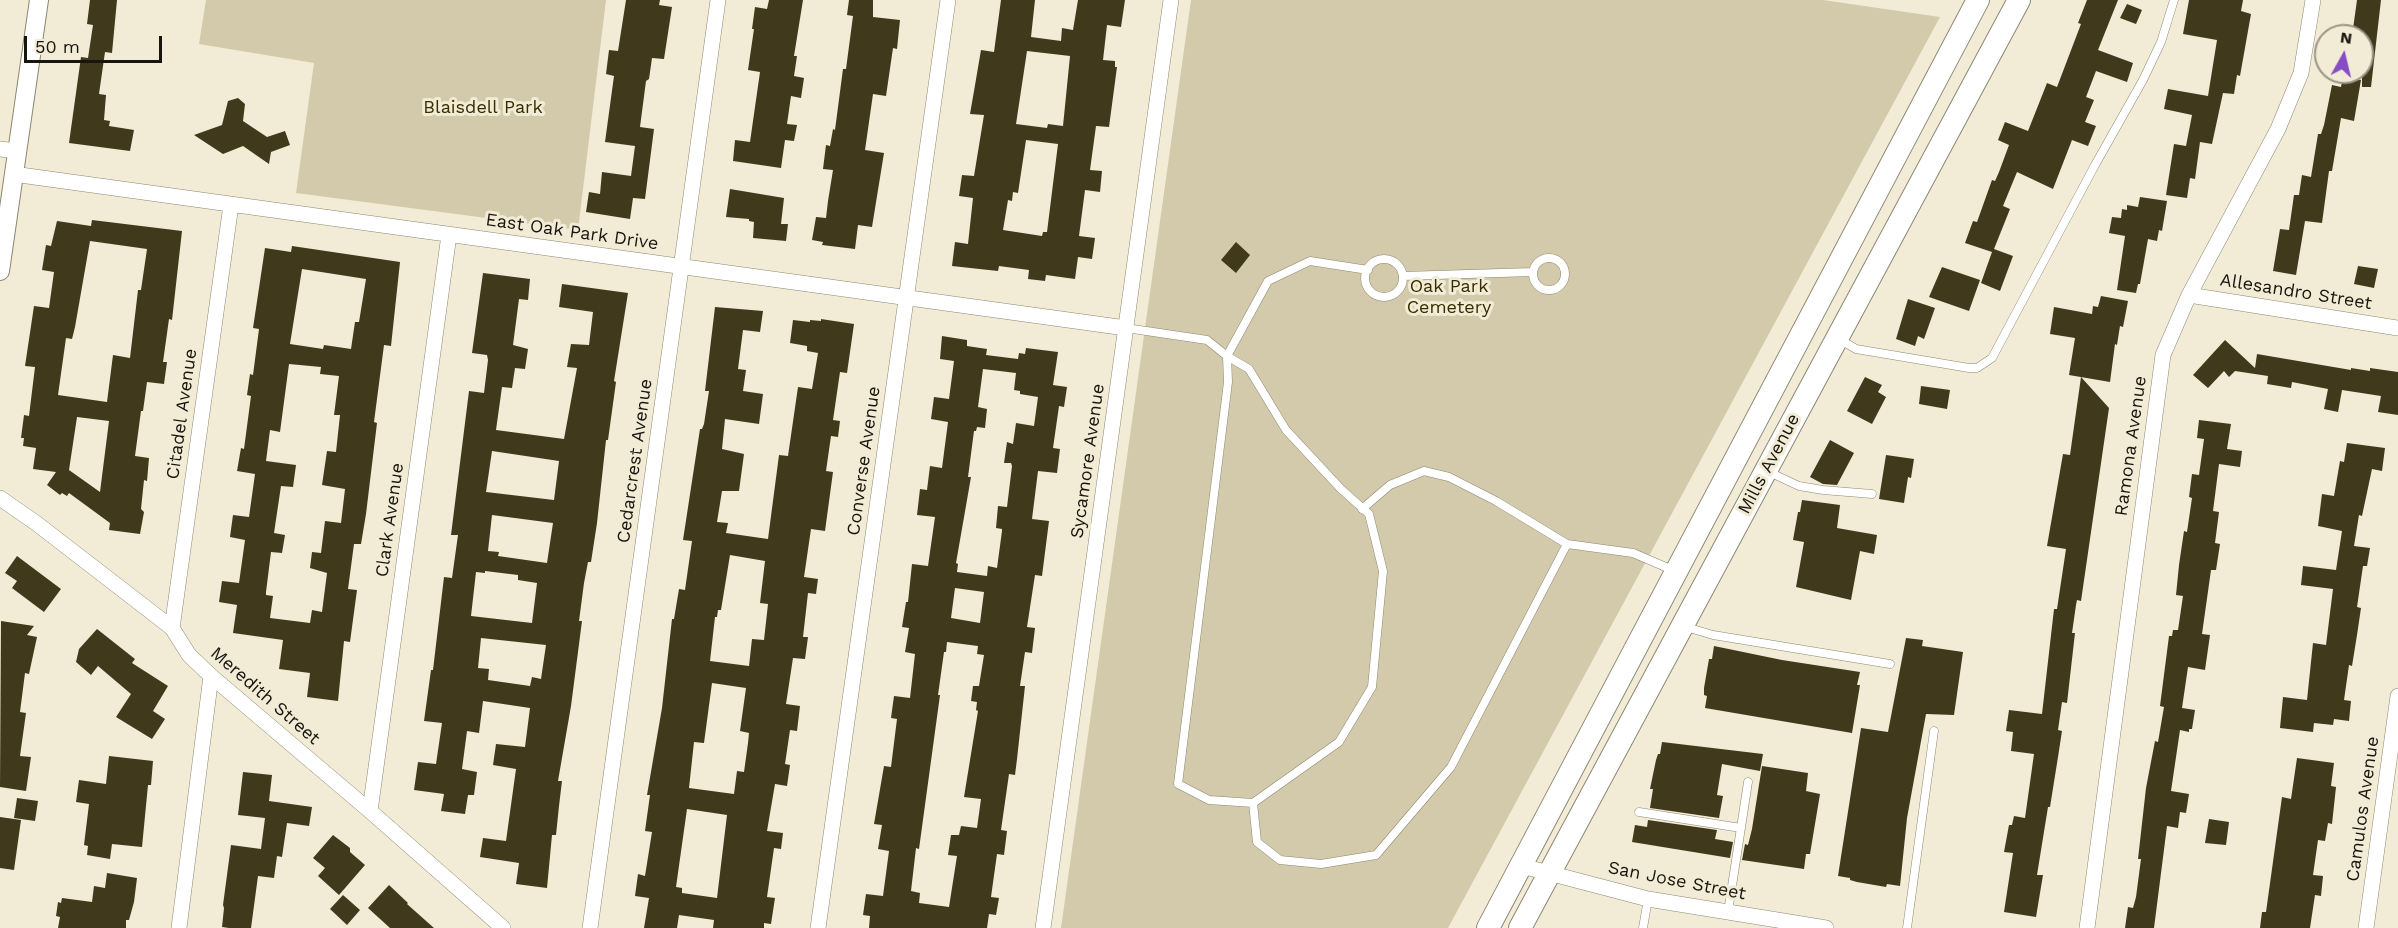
<!DOCTYPE html>
<style>
body{margin:0}
#map{position:relative;width:2398px;height:928px;overflow:hidden;background:#f2ecd6;font-family:"Work Sans",sans-serif}
canvas{display:block}
.north{position:absolute;left:2314px;top:24px;width:60px;height:60px;box-sizing:border-box;background:#f2ecd6;border:2px solid #9a9686;border-radius:50%;rotate:8deg;font-size:16px;font-weight:700;line-height:24px;text-align:center;color:#17150d}
.north::after{content:'';display:block;margin:auto;width:21px;height:27px;background:#874dc4;clip-path:polygon(50% 0,100% 100%,50% 72%,0 100%)}
.scale{position:absolute;left:24px;top:36px;width:138px;height:27px;box-sizing:border-box;border:3px solid #17150d;border-top:0;padding-left:8px;font-size:18px;line-height:21px;white-space:nowrap;color:#17150d;-webkit-text-stroke:4px #f2ecd6;paint-order:stroke}
</style>
<div id="map">
<canvas width="2398" height="928"></canvas>
<div class="north">N</div>
<div class="scale">50 m</div>
</div>
<script>
const c = document.querySelector('canvas').getContext('2d');
c.lineJoin = 'round';
function fill(path, color) {
  c.fillStyle = color;
  c.fill(path, 'evenodd');
}
function toPath(rows) {
  const path = new Path2D();
  for (const r of rows) {
    if (r.length === 3) {
      path.moveTo(r[0] + r[2], r[1]);
      path.arc(r[0], r[1], r[2], 0, 2 * Math.PI);
      continue;
    }
    path.moveTo(r[0], r[1]);
    for (let i = 2; i < r.length; i += 2) path.lineTo(r[i], r[i + 1]);
  }
  return path;
}
function stroke(path, color, width, dash) {
  c.strokeStyle = color;
  c.lineWidth = width;
  c.lineCap = dash ? 'butt' : 'round';
  c.setLineDash(dash || []);
  c.stroke(path);
}
function label(font, color, halo, rows, align = 'center') {
  c.font = font + ' "Work Sans",sans-serif';
  c.lineWidth = 6;
  c.setLineDash([]);
  c.textBaseline = 'middle';
  c.strokeStyle = halo;
  c.fillStyle = color;
  for (const [text, x, y, turn = 0] of rows) {
    c.save();
    c.translate(x, y);
    c.rotate((+turn || 0) * Math.PI / 180);
    c.textAlign = isNaN(turn) ? turn : align;
    if (halo) c.strokeText(text, 0, 0);
    c.fillText(text, 0, 0);
    c.restore();
  }
}
const green = toPath([
 [206,0,606,0,578,230,296,193,314,63,199,44],
 [1191,0,1823,0,1940,17,1448,928,1061,928]
]);
const building = toPath([
 [90,0,117,0,112,53,105,52,99,94,106,95,104,120,110,121,109,126,134,130,130,151,69,143,81,57,88,58,93,25,87,24],
 [626,0,660,0,659,5,672,7,664,59,652,58,649,79,646,81,640,127,654,129,645,199,633,198,630,219,586,212,589,192,600,194,602,172,631,176,635,146,605,142,614,76,606,74,609,50,618,51],
 [769,0,803,0,794,56,797,56,794,76,804,78,801,98,791,96,787,124,797,125,794,141,785,140,781,168,733,161,735,140,750,142,760,72,748,70,754,29,752,29,755,7,767,9],
 [849,0,873,0,873,17,900,20,897,49,893,48,886,96,873,94,865,150,884,153,872,227,858,225,855,249,822,245,823,242,812,240,816,217,826,218,828,201,833,170,823,169,826,145,830,146,833,129,835,130,843,69,846,69,853,16,847,15],
 [1001,0,1035,0,1031,37,1061,41,1062,28,1073,30,1078,0,1125,0,1121,27,1107,25,1103,60,1115,61,1115,67,1117,67,1109,127,1096,126,1090,170,1102,171,1100,192,1085,190,1079,236,1095,238,1092,259,1078,257,1075,279,1046,275,1045,281,1028,279,1029,270,999,266,998,271,952,266,955,242,968,244,973,198,959,196,962,175,974,176,984,115,970,114,974,91,981,50,994,52],
 [1027,51,1070,56,1063,126,1048,124,1047,128,1016,124],
 [1026,140,1058,144,1047,232,1043,232,1042,236,1003,230,1008,200,1012,201,1013,192,1018,193],
 [2087,0,2118,0,2098,50,2133,63,2127,82,2096,71,2086,97,2094,100,2085,122,2096,126,2088,146,2072,140,2053,189,2017,172,2003,206,2010,209,1994,249,2013,256,2000,291,1981,283,1992,252,1965,243,1973,221,1977,222,1992,180,1995,181,1999,172,2009,145,1998,140,2005,122,2028,131,2047,83,2057,87,2081,24,2078,23],
 [2189,0,2243,0,2241,11,2251,14,2240,76,2237,75,2234,94,2223,93,2212,144,2200,142,2195,179,2190,178,2187,198,2166,195,2174,144,2186,146,2192,115,2164,109,2168,89,2208,96,2217,40,2183,34],
 [2357,0,2381,0,2371,87,2362,87,2362,36,2352,36],
 [2127,4,2142,10,2136,24,2120,18],
 [2343,77,2361,80,2354,121,2341,118,2332,171,2329,171,2322,223,2305,221,2296,275,2273,271,2280,229,2289,230,2294,195,2299,195,2302,175,2311,177,2318,134,2321,134,2324,125,2332,85,2341,87],
 [238,98,245,104,243,121,267,137,285,131,290,145,271,152,269,164,243,146,223,154,194,135,222,125,228,101],
 [730,189,784,198,781,224,788,224,786,241,753,238,754,222,749,221,749,219,726,217],
 [2140,197,2167,201,2162,231,2159,230,2157,241,2148,239,2140,284,2138,284,2136,293,2117,290,2125,236,2109,233,2112,217,2121,218,2122,209,2127,210,2127,205,2138,207],
 [92,220,182,231,172,320,169,319,163,362,167,362,164,384,147,382,143,411,141,411,135,456,149,458,147,481,144,480,141,509,144,512,140,534,109,530,110,523,69,493,67,496,62,493,60,495,47,485,56,472,33,469,36,448,23,446,24,438,21,438,24,415,29,416,35,367,25,366,34,306,49,308,54,272,42,270,46,245,51,246,57,221,91,226],
 [90,241,147,249,141,290,138,290,130,358,113,355,107,402,58,395,66,338,72,339,75,327],
 [77,417,109,421,100,492,69,470],
 [1236,242,1250,255,1236,273,1221,260],
 [292,246,400,262,391,346,384,345,374,422,377,423,366,514,361,544,354,544,348,589,357,590,350,642,344,641,338,701,307,697,310,673,279,669,283,640,233,633,237,605,219,602,222,581,239,583,245,540,230,537,233,515,249,517,255,474,237,471,241,448,244,449,251,396,247,395,250,374,253,375,259,329,253,328,265,248,291,252],
 [302,269,366,279,359,322,355,322,351,349,324,345,323,349,290,344],
 [289,364,321,367,320,374,339,376,334,415,340,415,336,452,327,451,322,485,345,489,341,523,325,521,321,553,312,552,310,568,327,573,322,612,312,610,310,623,270,618,273,596,266,595,266,592,271,552,282,553,285,535,274,533,281,486,293,487,296,465,266,461,270,430,280,432],
 [2358,266,2378,269,2374,288,2354,284],
 [1942,267,1980,280,1969,311,1929,297],
 [483,273,530,279,528,300,519,299,513,345,528,349,525,369,515,368,512,388,502,387,496,430,564,439,577,368,567,367,571,344,589,345,593,312,559,307,562,284,628,293,614,381,616,382,608,440,606,440,597,523,591,562,588,562,584,583,579,621,582,621,571,706,558,781,562,781,559,806,556,835,552,835,547,888,516,884,519,863,480,857,483,838,506,841,516,769,493,765,496,744,525,747,530,708,483,701,479,733,467,731,462,769,477,772,474,795,468,795,465,814,441,811,444,794,414,790,418,762,436,764,442,723,424,721,431,670,433,670,444,577,452,578,458,535,451,535,469,391,484,393,488,360,487,355,472,353],
 [492,451,559,461,554,500,486,492],
 [492,515,553,523,547,563,498,556,499,552,488,551],
 [485,571,518,575,518,580,537,583,532,623,471,616,476,572,485,573],
 [481,638,546,645,541,679,532,677,530,686,488,680,489,669,478,668],
 [2101,296,2128,301,2123,327,2120,326,2117,345,2115,344,2110,382,2069,375,2075,338,2050,334,2054,307,2092,314,2093,306,2098,307],
 [1908,299,1935,308,1924,339,1918,336,1915,346,1896,339],
 [715,307,763,311,760,332,743,330,738,369,746,370,743,391,763,394,759,424,725,419,722,449,744,454,739,491,722,491,717,522,728,523,726,533,768,539,779,455,788,456,798,387,812,389,818,353,807,351,807,346,790,343,793,320,810,322,810,320,821,321,821,319,854,324,847,373,840,372,833,420,840,421,838,437,831,436,826,471,833,472,825,531,811,529,804,577,818,579,816,594,808,593,803,637,808,637,805,659,793,658,786,704,800,706,797,731,790,730,785,764,790,765,787,786,775,784,767,831,783,833,781,849,774,848,767,897,775,898,771,924,764,923,764,928,713,928,714,920,679,915,677,928,644,928,649,898,635,896,638,874,645,876,652,832,645,831,650,795,647,795,662,708,672,619,674,619,679,589,685,590,692,541,683,540,700,429,702,429,704,424,709,391,705,391],
 [730,555,765,561,760,603,768,604,764,640,752,639,749,666,710,661,715,617,717,617,718,610,721,610],
 [712,683,746,688,740,731,749,733,748,743,744,772,737,771,734,794,689,788,694,742,704,743],
 [687,809,727,815,717,898,682,893,682,888,676,887],
 [942,336,967,340,967,346,987,349,986,355,1018,359,1019,353,1025,354,1026,348,1058,352,1053,385,1067,387,1064,407,1059,406,1053,448,1060,449,1057,473,1038,471,1032,519,1049,521,1042,576,1035,575,1027,627,1035,628,1032,653,1025,652,1020,686,1025,686,1017,759,1015,775,1009,774,1001,830,1007,831,1004,855,997,854,991,897,999,898,996,915,989,914,987,928,869,928,870,916,863,915,866,894,883,896,889,851,878,849,882,825,874,824,884,766,891,767,897,719,891,718,894,696,910,698,915,654,905,652,909,628,902,627,906,602,908,602,912,564,928,566,935,517,917,515,920,489,927,490,930,466,942,468,948,422,931,419,934,397,949,399,954,361,940,359],
 [983,369,1016,373,1014,390,1020,391,1020,394,1038,397,1034,426,1016,423,1013,444,1007,442,1004,463,1011,463,1012,466,1007,507,998,506,996,528,1002,529,1002,531,997,568,988,566,987,576,957,572,958,564,956,563,971,477,968,477,974,431,976,431,977,427,985,428,987,409,978,407],
 [955,588,984,592,980,623,951,618],
 [947,642,978,646,977,654,984,655,979,686,973,686,971,701,977,702,976,710,978,711,964,797,981,799,977,828,961,826,959,835,951,835,948,855,957,856,949,907,919,903,920,893,911,891,916,848,919,849,940,695,938,695,944,652,946,652],
 [2225,340,2255,368,2257,354,2351,370,2351,368,2370,371,2370,368,2398,372,2398,415,2378,412,2381,396,2342,390,2338,412,2324,409,2328,389,2292,382,2291,388,2267,384,2268,376,2235,371,2229,377,2224,371,2208,388,2193,375],
 [1865,377,1882,385,1878,392,1886,397,1872,424,1847,411],
 [2081,377,2109,408,2081,601,2077,600,2076,605,2072,633,2075,633,2067,703,2062,702,2058,730,2062,731,2058,757,2050,807,2048,807,2037,875,2043,875,2036,917,2004,912,2013,853,2004,852,2009,825,2012,825,2014,816,2025,818,2034,754,2011,751,2013,732,2006,731,2009,710,2042,714,2054,609,2057,609,2066,549,2047,546,2063,454,2070,455],
 [1921,386,1950,390,1947,409,1919,404],
 [2199,420,2231,424,2227,449,2242,451,2240,467,2219,464,2213,511,2219,512,2215,543,2220,544,2216,570,2211,570,2202,634,2210,635,2205,670,2188,667,2182,708,2195,710,2192,729,2189,729,2189,732,2180,730,2171,791,2189,794,2186,813,2180,812,2178,828,2167,826,2154,928,2125,928,2128,907,2133,908,2136,897,2141,859,2138,859,2146,788,2155,741,2158,742,2164,707,2160,706,2169,636,2172,636,2173,630,2178,630,2183,596,2176,595,2179,565,2184,531,2187,532,2192,498,2189,497,2192,474,2199,475,2204,439,2197,438],
 [1830,440,1854,453,1837,485,1823,484,1810,477],
 [2347,443,2385,448,2382,471,2372,469,2362,516,2359,515,2354,546,2370,548,2367,566,2363,566,2357,607,2361,608,2357,635,2352,666,2349,665,2344,700,2351,701,2349,721,2334,719,2333,725,2314,723,2313,732,2280,728,2283,697,2307,700,2313,643,2326,645,2333,589,2301,585,2303,566,2336,570,2342,531,2318,526,2322,494,2334,496,2340,461,2344,462],
 [1886,455,1914,459,1911,478,1908,477,1904,503,1879,499],
 [1802,500,1840,505,1837,528,1877,535,1874,554,1860,551,1851,600,1796,587,1804,542,1793,540,1798,512,1800,512],
 [17,556,61,589,44,612,12,588,17,581,5,573],
 [1,621,34,626,27,635,37,637,29,674,25,673,20,712,26,713,20,756,31,757,26,791,0,787],
 [97,629,135,659,132,663,168,686,153,711,165,719,152,739,116,717,131,694,98,666,91,675,76,662,79,649],
 [1906,638,1923,640,1922,646,1963,652,1954,715,1926,714,1907,818,1900,886,1887,884,1886,887,1857,882,1850,880,1850,878,1838,876,1861,728,1888,732],
 [1714,646,1782,660,1860,672,1857,685,1860,685,1852,733,1705,708,1707,696,1704,695,1704,688,1709,659,1712,659],
 [1662,742,1763,754,1760,771,1722,764,1717,795,1723,796,1719,818,1650,808,1653,789,1650,789,1656,760,1658,754,1660,754],
 [109,756,153,761,151,785,148,785,142,847,112,844,110,859,87,855,88,846,84,845,89,804,76,802,79,780,106,784],
 [2297,758,2334,763,2331,786,2336,787,2332,824,2328,823,2325,841,2318,840,2313,875,2323,876,2321,896,2315,895,2310,928,2260,928,2262,912,2266,912,2282,797,2291,799],
 [1762,766,1808,773,1806,791,1820,794,1810,854,1806,854,1804,869,1742,860,1745,844,1748,845,1752,829],
 [243,772,272,775,269,801,312,807,309,826,287,823,282,857,277,856,274,878,258,876,251,928,229,928,222,927,224,908,223,905,231,845,261,849,265,818,238,815],
 [17,798,38,801,35,821,14,818],
 [0,817,21,820,14,870,0,868],
 [2209,819,2229,822,2226,845,2205,843],
 [1648,820,1717,830,1715,839,1733,842,1730,858,1632,842,1635,825,1647,827],
 [333,835,350,848,350,852,365,865,339,895,318,876,325,868,313,858],
 [107,873,137,878,134,902,129,920,126,920,126,928,58,928,60,917,56,916,58,902,61,903,62,898,92,902,94,886,105,888],
 [389,885,408,903,407,904,434,928,390,928,368,908],
 [343,895,360,910,347,925,330,909]
]);
const service = toPath([
 [1549,274,16],
 [1384,278,19],
 [1403,276,1533,272],
 [1126,328,1207,340,1227,356,1249,369,1286,430,1341,489,1369,514,1383,571,1372,687,1339,742,1253,803,1209,800,1178,784,1228,382,1227,356,1268,281,1310,261,1368,270],
 [1839,339,1856,349,1969,368,1977,368,1992,358,2095,165,2143,80,2161,42,2174,0],
 [1769,472,1799,486,1823,490,1872,494],
 [1567,544,1633,553,1675,571],
 [1686,627,1713,635,1890,664],
 [1253,803,1257,842,1280,860,1321,864,1376,855,1451,767,1567,544,1496,501,1449,477,1424,471,1390,485,1362,509],
 [1639,812,1741,828],
 [1728,912,1748,782],
 [1643,928,1648,899],
 [1907,928,1934,731]
]);
const minor = toPath([
 [0,149,16,151],
 [13,174,1126,328],
 [2189,295,2398,328],
 [0,498,36,523,172,628,189,655,211,676,370,811,503,928],
 [172,628,231,205],
 [370,811,449,235],
 [1522,866,1648,899,1826,928],
 [179,928,211,676],
 [590,928,718,0],
 [818,928,948,0],
 [1043,928,1171,0],
 [2087,928,2163,355,2189,295,2278,129,2301,73,2313,0],
 [2366,928,2398,696]
]);
const tertiary = toPath([
 [0,271,39,0]
]);
const primary = toPath([
 [1488,928,1978,0],
 [1520,928,2019,0]
]);
const parkNames = [
 ["Blaisdell Park",483,108],
 ["Oak Park",1449,287],
 ["Cemetery",1449,308]
];
const streetNames = [
 ["East Oak Park Drive",572,232,8],
 ["Allesandro Street",2296,292,9],
 ["Citadel Avenue",182,414,-82],
 ["Ramona Avenue",2131,446,-82],
 ["Cedarcrest Avenue",635,461,-82],
 ["Converse Avenue",864,461,-82],
 ["Sycamore Avenue",1088,461,-82],
 ["Mills Avenue",1769,464,-62],
 ["Clark Avenue",390,520,-82],
 ["Meredith Street",265,696,41],
 ["Camulos Avenue",2363,809,-82],
 ["San Jose Street",1677,881,11]
];
fill(green, '#d3caab');
fill(building, '#41391c');
stroke(service, '#8c8773', 9);
stroke(minor, '#8c8773', 16);
stroke(tertiary, '#8c8773', 20);
stroke(primary, '#8c8773', 24);
stroke(service, '#fff', 8);
stroke(minor, '#fff', 15);
stroke(tertiary, '#fff', 18);
stroke(primary, '#fff', 22);
label('18px', '#382d01', '#f2ecd6', parkNames);
label('18px', '#17150d', '#f2ecd6', streetNames);
</script>
